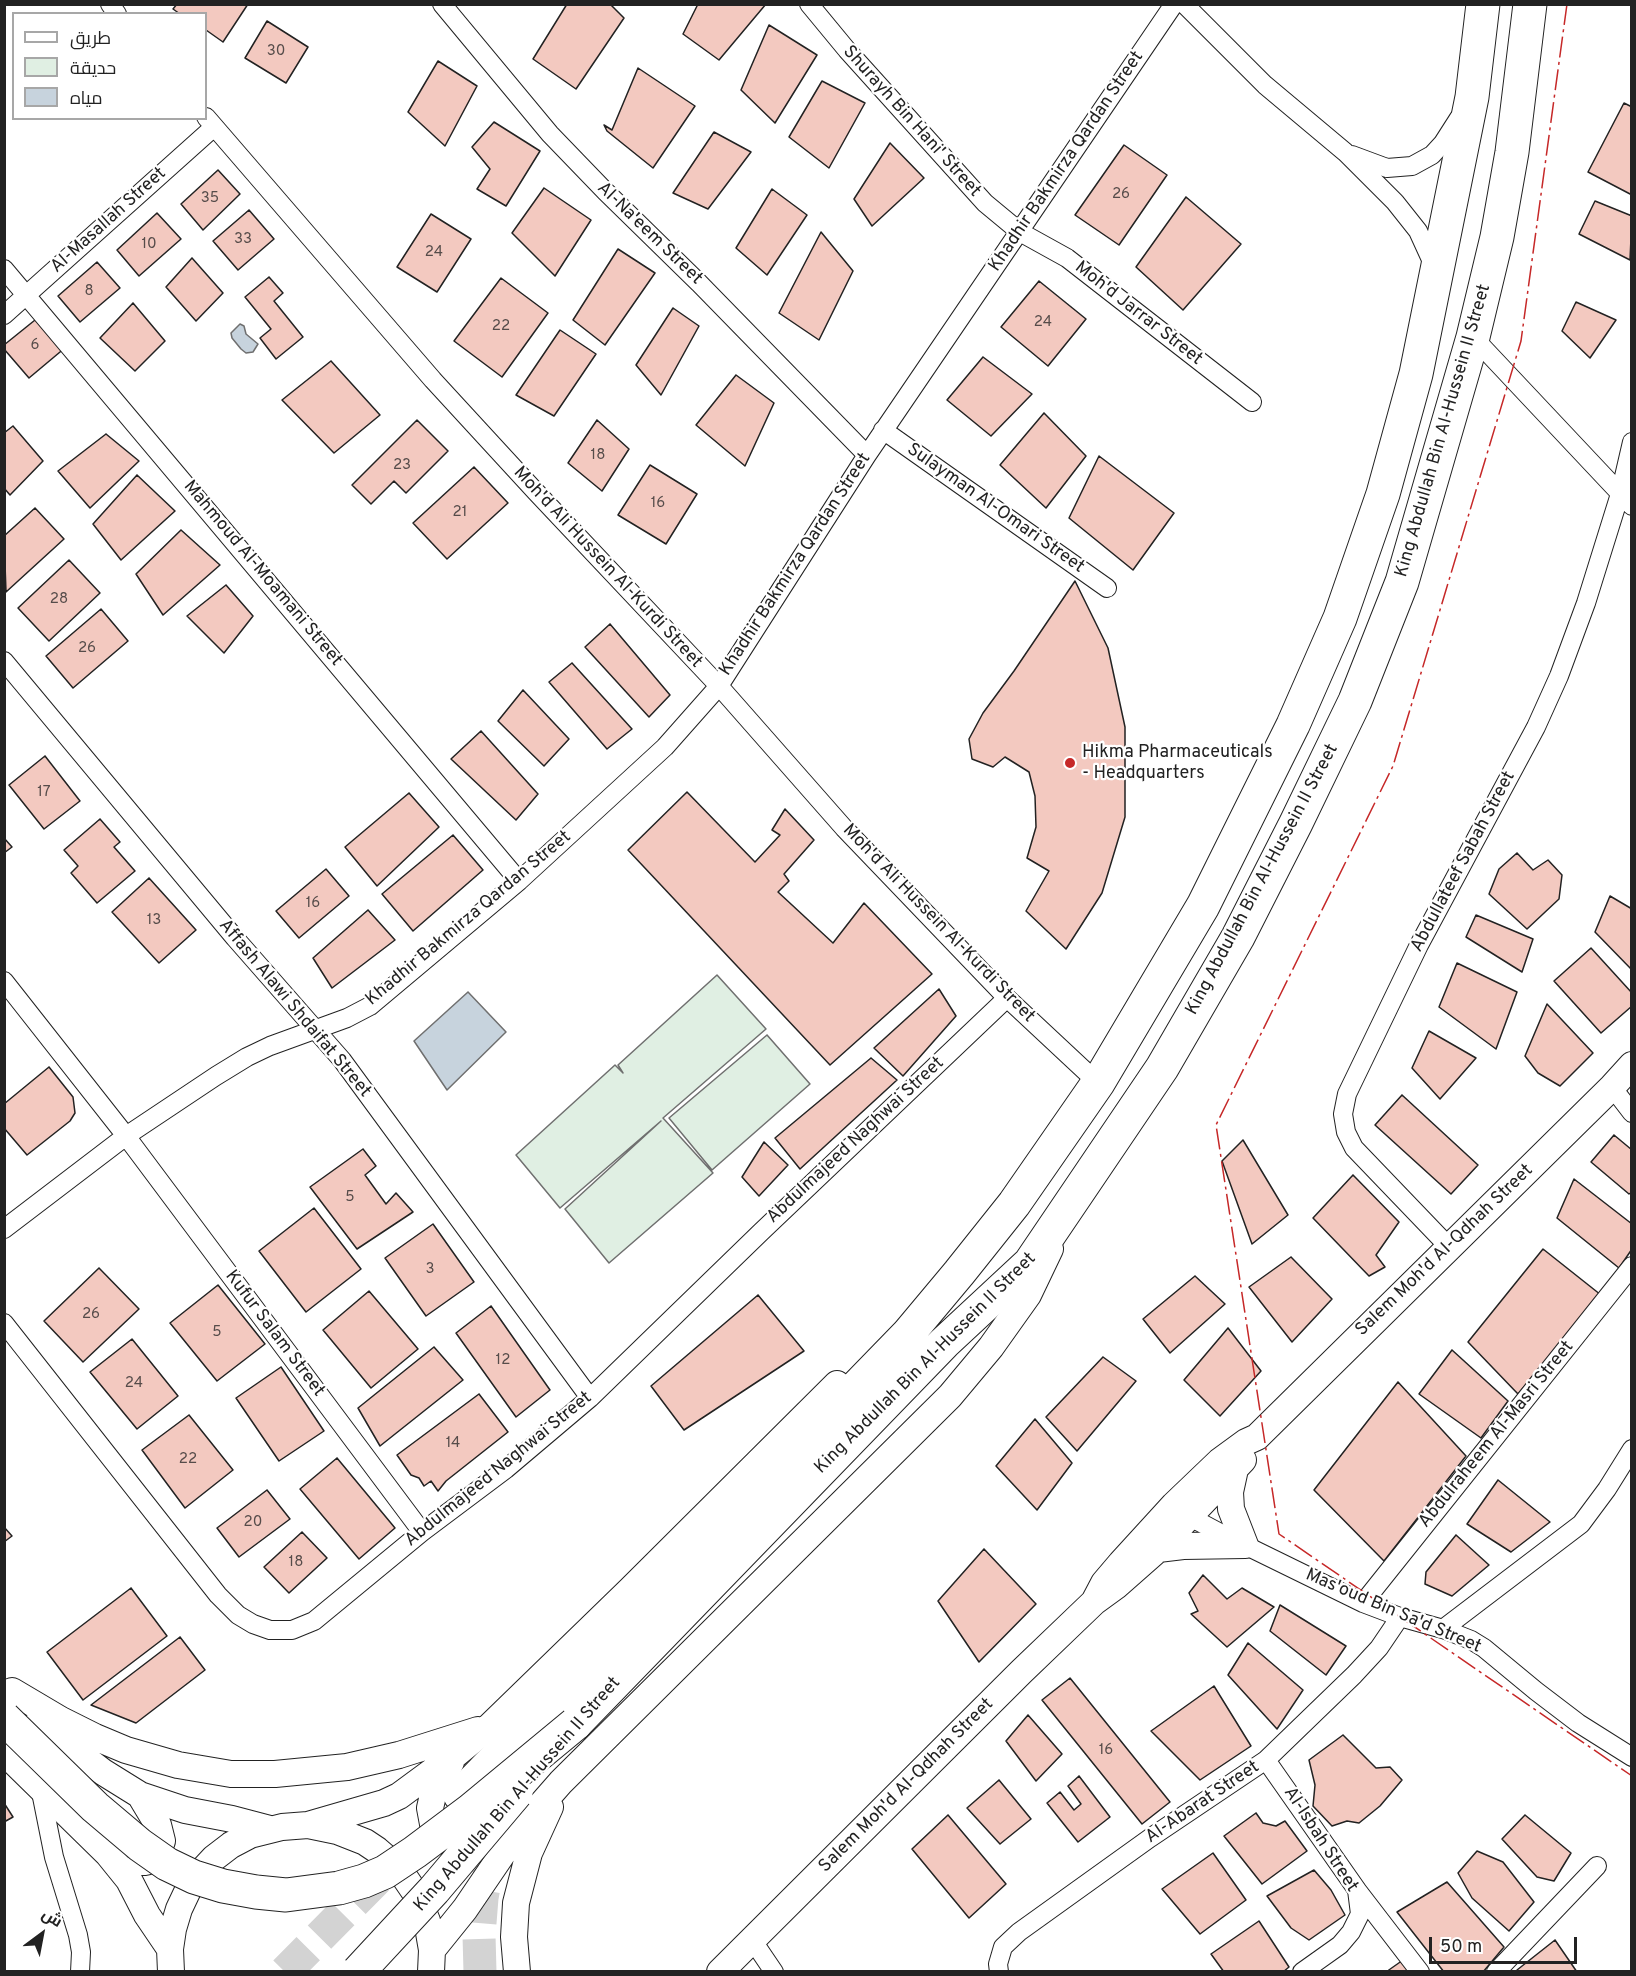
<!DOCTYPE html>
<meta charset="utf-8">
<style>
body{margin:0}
#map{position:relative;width:1636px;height:1976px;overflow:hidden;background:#fff;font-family:Overpass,Cairo,sans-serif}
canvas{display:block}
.frame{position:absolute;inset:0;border:6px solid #222;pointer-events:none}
.legend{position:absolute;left:12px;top:12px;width:195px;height:108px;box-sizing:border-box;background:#fff;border:2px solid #a7a7a7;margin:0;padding:8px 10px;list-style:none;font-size:18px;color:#222}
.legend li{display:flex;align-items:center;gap:12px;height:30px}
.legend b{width:30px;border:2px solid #a7a7a7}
.north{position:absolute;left:12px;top:1904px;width:60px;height:60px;-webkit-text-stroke:4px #fff;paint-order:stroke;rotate:32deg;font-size:16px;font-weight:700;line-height:24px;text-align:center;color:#222}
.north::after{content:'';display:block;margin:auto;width:21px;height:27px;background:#222;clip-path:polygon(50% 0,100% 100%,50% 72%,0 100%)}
.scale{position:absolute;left:1429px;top:1937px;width:148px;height:27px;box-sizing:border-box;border:3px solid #222;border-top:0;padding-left:8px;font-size:18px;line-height:21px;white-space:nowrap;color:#222;-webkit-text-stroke:4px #fff;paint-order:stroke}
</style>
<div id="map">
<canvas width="1636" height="1976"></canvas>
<div class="frame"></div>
<ul class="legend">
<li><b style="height:8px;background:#fff"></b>طريق</li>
<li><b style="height:16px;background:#e0efe3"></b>حديقة</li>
<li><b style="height:16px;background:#c7d3dd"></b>مياه</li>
</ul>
<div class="north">ش</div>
<div class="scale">50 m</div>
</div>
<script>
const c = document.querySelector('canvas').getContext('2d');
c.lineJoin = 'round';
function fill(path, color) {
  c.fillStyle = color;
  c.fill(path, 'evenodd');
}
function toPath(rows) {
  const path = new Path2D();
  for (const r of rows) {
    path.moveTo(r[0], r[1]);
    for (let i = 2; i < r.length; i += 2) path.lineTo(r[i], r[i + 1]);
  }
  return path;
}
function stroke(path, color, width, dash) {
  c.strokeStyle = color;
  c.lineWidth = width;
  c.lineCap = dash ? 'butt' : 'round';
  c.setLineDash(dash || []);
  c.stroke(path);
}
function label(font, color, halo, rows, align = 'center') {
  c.font = font + ' Overpass,sans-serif';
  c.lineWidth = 4.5;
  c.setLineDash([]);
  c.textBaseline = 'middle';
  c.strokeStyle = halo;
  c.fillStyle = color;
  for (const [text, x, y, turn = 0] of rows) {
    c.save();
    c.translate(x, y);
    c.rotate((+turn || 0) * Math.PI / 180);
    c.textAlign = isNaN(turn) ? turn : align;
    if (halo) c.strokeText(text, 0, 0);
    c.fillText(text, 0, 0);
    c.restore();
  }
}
const green = toPath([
 [717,975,766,1029,663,1118,713,1173,609,1263,565,1209,661,1121,560,1208,516,1155,615,1065,623,1073,618,1065,717,975],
 [767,1035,810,1084,712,1170,669,1118,767,1035]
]);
const water = toPath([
 [240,324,244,326,246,334,258,344,253,352,246,353,241,349,232,338,231,333,240,324],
 [468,992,506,1032,447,1090,414,1041,468,992]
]);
const building = toPath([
 [177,4,248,4,223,42,206,30,206,14,180,14,173,9,177,4],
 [567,4,610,4,624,18,576,89,533,59,567,4],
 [698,4,766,4,719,60,683,34,698,4],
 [267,21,308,47,286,83,245,58,267,21],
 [769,25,817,55,775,123,741,90,769,25],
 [438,61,477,86,445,146,408,112,438,61],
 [638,68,695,106,653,168,607,131,604,125,612,130,638,68],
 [822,81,865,103,829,168,789,137,822,81],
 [1624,103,1632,107,1632,195,1588,172,1624,103],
 [494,122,540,151,506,206,477,189,490,169,472,147,494,122],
 [714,132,751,152,708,209,673,193,714,132],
 [890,143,924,178,872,226,854,199,890,143],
 [1124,145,1167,175,1119,245,1075,215,1124,145],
 [218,170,240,194,203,230,181,204,218,170],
 [544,188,591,220,555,276,512,233,544,188],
 [772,189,807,215,767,275,736,248,772,189],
 [1186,197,1241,244,1183,310,1136,267,1186,197],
 [1595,201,1632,216,1630,260,1579,234,1595,201],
 [249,210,274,239,238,270,213,241,249,210],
 [157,213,181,239,139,276,117,250,157,213],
 [431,214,471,239,437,292,397,267,431,214],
 [821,232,853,271,819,340,779,313,821,232],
 [618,249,655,273,605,345,573,320,618,249],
 [192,258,223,293,196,321,166,287,192,258],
 [97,262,120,288,80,322,58,296,97,262],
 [269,277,283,293,274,301,303,337,276,359,260,338,271,329,245,297,269,277],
 [501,278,548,313,502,377,454,341,501,278],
 [1039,281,1086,319,1048,366,1001,327,1039,281],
 [1576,302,1616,320,1590,358,1562,331,1576,302],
 [133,303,165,341,135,371,100,338,133,303],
 [673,308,699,326,661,395,636,365,673,308],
 [40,316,66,347,29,378,4,349,4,345,40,316],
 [560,330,596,354,554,416,516,395,560,330],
 [983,357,1032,394,991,436,947,400,983,357],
 [331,361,380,415,334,453,282,400,331,361],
 [736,375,774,403,745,466,696,425,736,375],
 [1044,413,1086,456,1046,508,1000,465,1044,413],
 [417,420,448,451,406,493,394,481,371,504,352,485,417,420],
 [597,420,629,449,602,491,568,463,597,420],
 [13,426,43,461,10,495,4,488,4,433,13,426],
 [106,434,139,461,90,508,58,471,106,434],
 [1099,456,1174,513,1133,570,1069,518,1099,456],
 [650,465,697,494,666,544,618,515,650,465],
 [474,467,508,503,447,559,413,523,474,467],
 [137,475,175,511,121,560,93,524,137,475],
 [35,508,64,539,6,592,4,536,35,508],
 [181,530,220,565,163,615,136,574,181,530],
 [69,560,100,593,49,641,18,608,69,560],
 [1075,581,1108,648,1125,727,1125,817,1102,893,1066,949,1026,911,1049,871,1027,858,1036,827,1035,796,1029,772,1005,757,993,767,972,759,969,739,983,713,1014,671,1075,581],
 [226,585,253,616,224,653,187,616,226,585],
 [101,609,128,641,73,688,46,656,101,609],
 [610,624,670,695,649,717,585,647,610,624],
 [572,663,632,729,607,749,549,682,572,663],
 [523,690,569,739,544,766,498,721,523,690],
 [481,731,538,794,516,820,451,759,481,731],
 [45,756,80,801,44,829,9,785,45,756],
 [687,792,755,862,780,835,772,830,785,809,814,840,784,874,789,881,778,892,833,943,864,903,932,974,830,1065,628,850,687,792],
 [409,793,439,827,377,886,345,847,409,793],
 [100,819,120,842,114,847,135,871,97,903,71,873,78,866,64,850,100,819],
 [453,835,483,870,413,931,382,894,453,835],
 [4,838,12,847,4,853,4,838],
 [1517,853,1533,870,1548,860,1562,875,1559,899,1527,929,1489,894,1499,869,1517,853],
 [326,869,349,896,299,938,276,911,326,869],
 [149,878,196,930,159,963,112,912,149,878],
 [1610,896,1632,909,1632,970,1595,932,1610,896],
 [368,910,395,940,332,988,313,958,368,910],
 [1476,915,1533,939,1522,972,1466,937,1476,915],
 [1591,948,1632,993,1632,1006,1601,1033,1554,981,1591,948],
 [1457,963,1517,992,1496,1049,1439,1007,1457,963],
 [939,989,956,1016,903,1076,874,1048,939,989],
 [1547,1004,1593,1053,1560,1086,1538,1073,1525,1056,1547,1004],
 [1429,1031,1476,1058,1440,1099,1412,1068,1429,1031],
 [871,1058,897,1080,800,1169,775,1138,871,1058],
 [49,1067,73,1097,75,1113,70,1121,27,1155,4,1128,4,1104,49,1067],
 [1402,1095,1478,1165,1451,1194,1375,1125,1402,1095],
 [1614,1135,1632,1150,1632,1192,1629,1194,1591,1162,1614,1135],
 [1243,1140,1288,1215,1252,1244,1222,1161,1243,1140],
 [764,1142,788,1165,759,1196,742,1177,764,1142],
 [363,1149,376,1166,365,1175,386,1204,396,1193,413,1212,357,1249,310,1187,363,1149],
 [1353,1175,1399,1222,1376,1255,1385,1267,1369,1276,1313,1218,1353,1175],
 [1574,1179,1632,1224,1632,1249,1619,1268,1557,1218,1574,1179],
 [314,1208,361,1269,306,1312,259,1251,314,1208],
 [433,1224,474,1282,426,1316,385,1258,433,1224],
 [1543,1249,1601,1295,1518,1394,1468,1342,1543,1249],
 [1291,1257,1332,1299,1292,1342,1249,1287,1291,1257],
 [99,1268,139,1309,83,1362,44,1321,99,1268],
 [1195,1276,1225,1304,1170,1353,1143,1319,1195,1276],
 [218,1285,265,1344,217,1381,170,1323,218,1285],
 [369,1291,418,1349,371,1388,323,1330,369,1291],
 [758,1295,804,1351,684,1430,651,1386,758,1295],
 [491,1306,550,1390,516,1417,456,1333,491,1306],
 [1228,1328,1261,1371,1220,1416,1184,1380,1228,1328],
 [132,1339,178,1396,137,1429,90,1372,132,1339],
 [434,1347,463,1380,380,1446,358,1408,434,1347],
 [1452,1350,1508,1401,1481,1438,1419,1394,1452,1350],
 [1103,1357,1136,1381,1077,1451,1046,1417,1103,1357],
 [281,1367,324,1431,279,1461,236,1398,281,1367],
 [1398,1382,1466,1456,1384,1561,1314,1490,1398,1382],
 [479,1394,508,1432,446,1481,438,1491,431,1481,424,1486,419,1478,411,1475,397,1455,479,1394],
 [189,1415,233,1470,185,1508,142,1450,189,1415],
 [1035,1419,1072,1463,1037,1510,996,1466,1035,1419],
 [337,1458,395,1528,359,1559,300,1489,337,1458],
 [1498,1480,1550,1522,1511,1552,1467,1524,1498,1480],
 [267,1490,290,1519,239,1557,217,1528,267,1490],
 [4,1527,12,1536,4,1542,4,1527],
 [302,1532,327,1558,289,1593,264,1567,302,1532],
 [1456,1535,1489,1565,1452,1596,1425,1584,1426,1572,1456,1535],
 [984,1549,1036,1604,979,1662,938,1601,984,1549],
 [1203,1575,1227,1599,1242,1588,1274,1607,1227,1647,1191,1614,1198,1611,1189,1593,1203,1575],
 [131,1588,167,1636,83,1700,47,1652,131,1588],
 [1280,1605,1346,1646,1326,1675,1270,1631,1280,1605],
 [180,1637,205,1670,136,1723,91,1705,180,1637],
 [1248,1643,1303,1690,1277,1729,1228,1675,1248,1643],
 [1070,1678,1170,1802,1142,1824,1042,1700,1070,1678],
 [1214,1686,1251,1746,1200,1780,1151,1731,1214,1686],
 [1028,1715,1062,1754,1036,1781,1006,1741,1028,1715],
 [1343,1735,1376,1768,1390,1767,1402,1780,1380,1806,1359,1823,1347,1821,1332,1826,1313,1806,1315,1785,1309,1760,1343,1735],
 [1079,1776,1110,1817,1078,1842,1047,1803,1060,1792,1074,1810,1081,1804,1068,1786,1079,1776],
 [999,1780,1031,1819,1000,1844,967,1808,999,1780],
 [4,1803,13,1817,4,1822,4,1803],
 [1256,1813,1263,1823,1276,1826,1285,1821,1307,1851,1262,1884,1224,1836,1256,1813],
 [948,1815,1006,1884,969,1918,912,1849,948,1815],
 [1525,1815,1571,1853,1554,1881,1537,1877,1502,1839,1525,1815],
 [1477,1851,1503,1862,1534,1902,1509,1931,1472,1898,1458,1873,1477,1851],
 [1213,1853,1246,1900,1200,1934,1162,1889,1213,1853],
 [1314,1870,1331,1890,1345,1915,1309,1940,1291,1928,1267,1896,1314,1870],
 [1447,1882,1504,1947,1483,1972,1444,1972,1397,1912,1447,1882],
 [1259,1921,1289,1967,1283,1972,1224,1972,1211,1954,1259,1921],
 [1555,1940,1577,1972,1517,1972,1517,1970,1555,1940],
 [1403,1960,1412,1972,1386,1972,1403,1960]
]);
const highwayTunnel = toPath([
 [285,1972,387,1869],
 [480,1972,479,1935,482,1898,488,1864]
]);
const street = toPath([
 [110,4,117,14],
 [442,4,550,134,605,191,699,283,867,455],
 [809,4,847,50,985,203,1020,232,1067,258,1252,402],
 [1184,4,1265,85,1345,152,1395,202,1418,231,1434,266],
 [206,117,433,380,536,492,719,686,844,828,1007,998,1098,1083],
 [1352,155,1387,168,1412,166,1432,155,1443,143,1459,118],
 [4,269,519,881],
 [4,315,214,127],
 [1473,337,1632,506],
 [883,430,1107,588],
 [4,661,235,938,342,1060,590,1398],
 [4,981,126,1136,422,1532],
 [1612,1087,1632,1113],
 [4,1229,126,1136,216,1076,247,1057,270,1046,347,1018,370,1006,519,881,665,747,719,686,867,455,1174,4],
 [1449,1247,1354,1148,1346,1132,1343,1114,1347,1094,1419,945,1536,727,1559,676,1586,603,1620,494,1632,442],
 [4,1323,218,1595,238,1615,253,1624,270,1630,292,1630,314,1621,422,1532,506,1469,590,1398,761,1232,1007,998],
 [1181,1511,1190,1517,1222,1534,1363,1603,1400,1617,1443,1629,1471,1640,1484,1648,1536,1691,1578,1723,1632,1757],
 [1363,1603,1632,1266],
 [1443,1629,1581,1524,1607,1489,1632,1449],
 [1266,1760,1357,1890,1360,1914,1351,1932,1340,1945,1302,1972],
 [40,1787,54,1857,78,1935,81,1952,80,1972],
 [1357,1890,1420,1972],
 [753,1941,774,1972],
 [999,1972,998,1964,1003,1947,1019,1932,1150,1838,1266,1760,1354,1675,1379,1648,1400,1617],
 [1496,1972,1597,1866]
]);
const secondary = toPath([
 [1158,1549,1183,1546,1245,1545,1231,1509,1230,1492,1235,1469],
 [1094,1602,1104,1583,1121,1563,1174,1505,1220,1461,1246,1442,1257,1437,1612,1087,1632,1065],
 [12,1691,61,1720,95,1737,126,1750,178,1765,231,1774,275,1774,347,1767,399,1755,478,1730],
 [40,1718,78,1753,103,1772,140,1795,185,1810,232,1819,270,1829],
 [4,1752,108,1854,129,1880,147,1915,170,1949],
 [451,1762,433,1795,430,1808,433,1824,454,1842],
 [140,1795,158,1825,162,1841,157,1853,146,1862,140,1862],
 [308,1825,384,1803,399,1796,456,1754,490,1726,630,1590,837,1384],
 [432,1950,465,1909,518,1831,561,1782,950,1396,991,1347,1028,1295,1050,1249],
 [171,1972,170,1949,173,1929,179,1909,188,1890,200,1873,214,1858,231,1845,250,1835,282,1827,308,1825,337,1831,365,1842,377,1850,399,1869,416,1894,427,1921,432,1950,431,1972],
 [517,1972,514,1937,516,1903,529,1853,550,1807],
 [720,1972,1021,1672,1094,1602,1116,1586,1158,1549,1243,1460]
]);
const highway = toPath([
 [575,1724,944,1343,1030,1263,1162,1068,1238,937,1296,823,1355,701,1402,582,1473,337,1497,237,1512,152,1530,4],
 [460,1795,908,1334,959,1273,1014,1204,1098,1083,1203,906,1293,725,1340,618,1383,494,1416,374,1472,97,1483,4]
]);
const highwayBridge = toPath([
 [4,1718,95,1807,140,1845,167,1864,194,1877,223,1886,256,1892,286,1895,339,1888,364,1881,385,1872,415,1852,471,1810,575,1724],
 [358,1972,434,1890,516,1793]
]);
const power = toPath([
 [1567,4,1521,341,1393,766,1216,1125,1279,1534,1632,1776]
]);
const markers = [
 [1070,763,6,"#c62828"]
];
const numberNames = [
 ["30",276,52],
 ["26",1121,195],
 ["35",210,199],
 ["33",243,240],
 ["10",149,245],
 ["24",434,253],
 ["8",89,292],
 ["24",1043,323],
 ["22",501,327],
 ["6",35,346],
 ["18",598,456],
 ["23",402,466],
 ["16",658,504],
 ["21",460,513],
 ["28",59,600],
 ["26",87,649],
 ["17",44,793],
 ["16",313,904],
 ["13",154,921],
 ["5",350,1198],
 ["3",430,1270],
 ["26",91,1315],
 ["5",217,1333],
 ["12",503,1361],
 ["24",134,1384],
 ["14",453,1444],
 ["22",188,1460],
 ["20",253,1523],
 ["18",296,1563],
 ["16",1106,1751]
];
const streetNames = [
 ["Shurayh Bin Hani' Street",911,122,48],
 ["Khadhir Bakmirza Qardan Street",1067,162,-56],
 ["Al-Masallah Street",109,221,-42],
 ["Al-Na'eem Street",649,234,44],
 ["Moh'd Jarrar Street",1138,314,38],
 ["King Abdullah Bin Al-Hussein II Street",1444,431,-74],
 ["Sulayman Al-Omari Street",995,509,35],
 ["Khadhir Bakmirza Qardan Street",796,565,-57],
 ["Moh'd Ali Hussein Al-Kurdi Street",607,568,47],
 ["Mahmoud Al-Moamani Street",262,574,50],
 ["Abdullateef Sabah Street",1464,862,-62],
 ["King Abdullah Bin Al-Hussein II Street",1263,880,-62],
 ["Khadhir Bakmirza Qardan Street",469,919,-40],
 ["Moh'd Ali Hussein Al-Kurdi Street",938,924,46],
 ["Affash Alawi Shdaifat Street",294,1009,50],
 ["Abdulmajeed Naghwai Street",856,1141,-43],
 ["Salem Moh'd Al-Qdhah Street",1445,1251,-44],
 ["Kufur Salam Street",274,1334,53],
 ["King Abdullah Bin Al-Hussein II Street",926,1364,-45],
 ["Abdulraheem Al-Masri Street",1497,1435,-51],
 ["Abdulmajeed Naghwai Street",499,1470,-39],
 ["Mas'oud Bin Sa'd Street",1393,1612,23],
 ["Salem Moh'd Al-Qdhah Street",907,1786,-45],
 ["King Abdullah Bin Al-Hussein II Street",518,1795,-49],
 ["Al-Abarat Street",1203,1803,-34],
 ["Al-Isbah Street",1320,1840,57]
];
const poiNames = [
 ["Hikma Pharmaceuticals",1082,753],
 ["- Headquarters",1082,774]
];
fill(green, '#e0efe3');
stroke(green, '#6f6f6f', 1.5);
fill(water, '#c7d3dd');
stroke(water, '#6f6f6f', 1.5);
fill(building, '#f3c9c0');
stroke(building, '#222', 1.5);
stroke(highwayTunnel, '#d3d3d3', 33, [33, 16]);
stroke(street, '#222', 20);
stroke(secondary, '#222', 28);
stroke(highway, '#222', 35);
stroke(street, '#fff', 18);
stroke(secondary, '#fff', 26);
stroke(highway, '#fff', 33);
stroke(highwayBridge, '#222', 35, []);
stroke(highwayBridge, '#fff', 33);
stroke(power, '#c62828', 1.5, [21, 4.5, 3, 4.5]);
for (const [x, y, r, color] of markers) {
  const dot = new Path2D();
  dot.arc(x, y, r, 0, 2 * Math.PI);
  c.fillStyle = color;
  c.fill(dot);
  stroke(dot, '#fff', 2);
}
label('15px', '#564c4a', null, numberNames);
label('18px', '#222', '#fff', streetNames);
label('18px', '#222', '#fff', poiNames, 'left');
</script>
